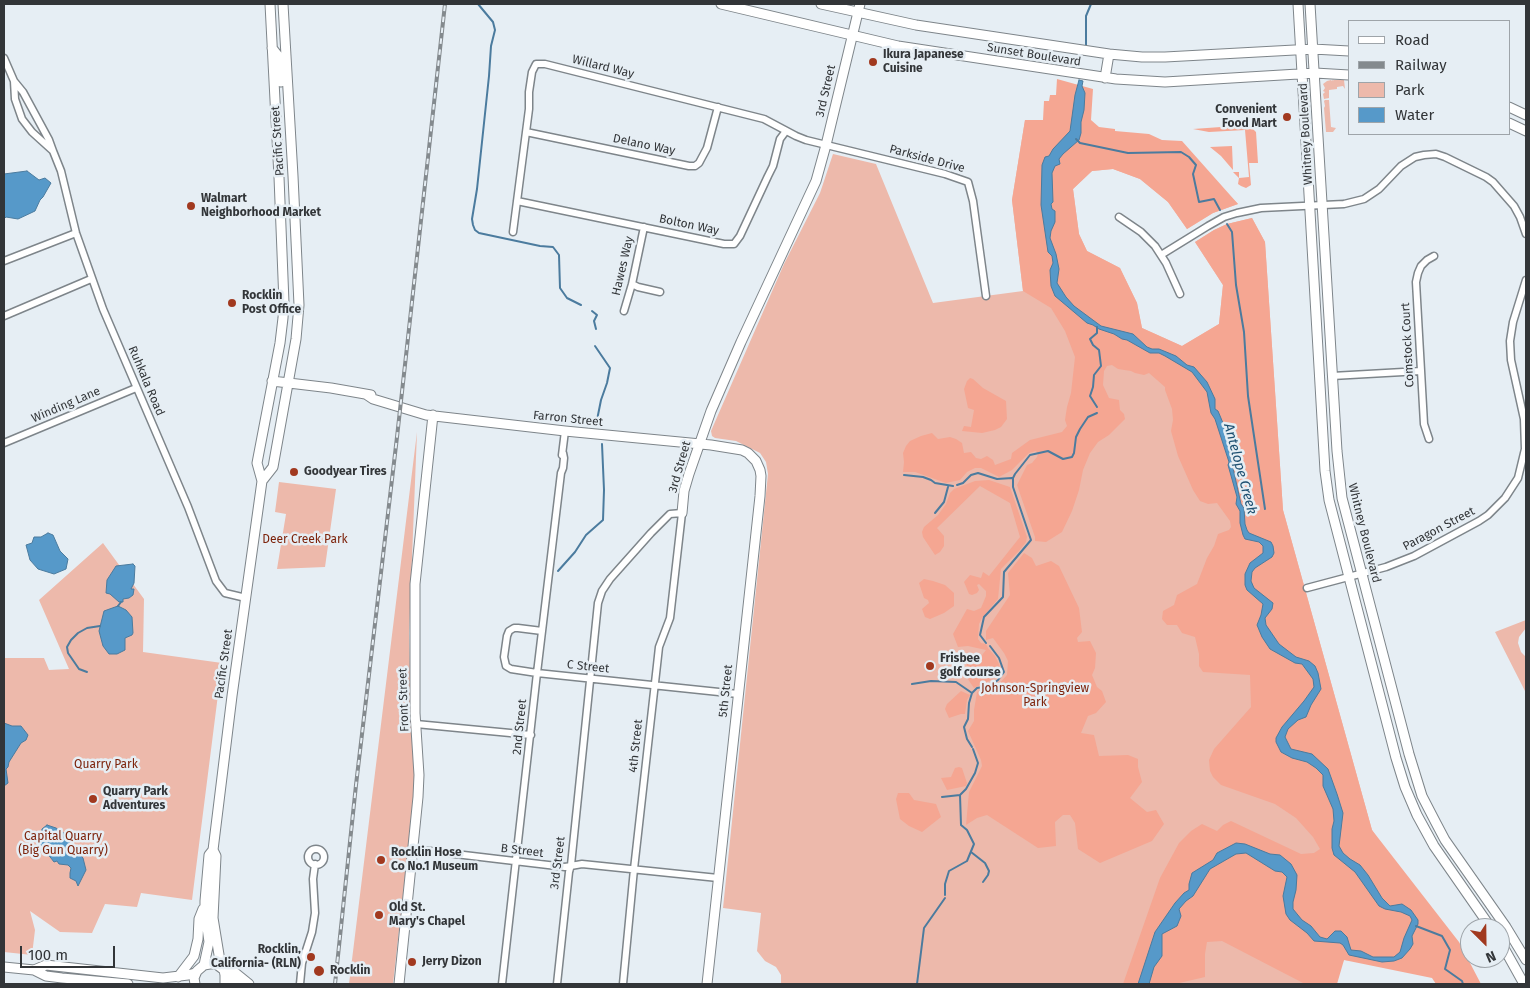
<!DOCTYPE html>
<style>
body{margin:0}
#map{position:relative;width:1530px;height:988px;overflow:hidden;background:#e6eef4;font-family:"Fira Sans",sans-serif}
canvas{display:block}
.frame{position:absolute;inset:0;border:5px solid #323538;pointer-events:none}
.legend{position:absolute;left:1348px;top:20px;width:162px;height:115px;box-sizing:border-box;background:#e6eef4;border:1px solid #9ea4a9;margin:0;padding:6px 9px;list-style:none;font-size:15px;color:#323538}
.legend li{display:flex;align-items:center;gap:10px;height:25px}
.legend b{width:25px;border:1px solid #9ea4a9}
.north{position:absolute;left:1460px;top:918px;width:50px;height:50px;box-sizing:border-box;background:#e6eef4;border:1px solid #9ea4a9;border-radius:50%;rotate:157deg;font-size:14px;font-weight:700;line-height:20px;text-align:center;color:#323538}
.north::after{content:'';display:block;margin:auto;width:18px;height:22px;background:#a1391f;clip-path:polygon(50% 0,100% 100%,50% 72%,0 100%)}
.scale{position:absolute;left:20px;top:946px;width:95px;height:22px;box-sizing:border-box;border:2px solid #323538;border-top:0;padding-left:6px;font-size:15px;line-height:18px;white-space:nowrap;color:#323538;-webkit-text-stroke:4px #e6eef4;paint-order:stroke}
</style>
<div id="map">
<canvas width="1530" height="988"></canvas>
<div class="frame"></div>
<ul class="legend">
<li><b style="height:6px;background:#fff"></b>Road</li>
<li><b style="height:6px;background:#848a8e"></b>Railway</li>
<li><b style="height:14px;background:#edb9ab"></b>Park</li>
<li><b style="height:14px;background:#5699c9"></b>Water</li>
</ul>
<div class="north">N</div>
<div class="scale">100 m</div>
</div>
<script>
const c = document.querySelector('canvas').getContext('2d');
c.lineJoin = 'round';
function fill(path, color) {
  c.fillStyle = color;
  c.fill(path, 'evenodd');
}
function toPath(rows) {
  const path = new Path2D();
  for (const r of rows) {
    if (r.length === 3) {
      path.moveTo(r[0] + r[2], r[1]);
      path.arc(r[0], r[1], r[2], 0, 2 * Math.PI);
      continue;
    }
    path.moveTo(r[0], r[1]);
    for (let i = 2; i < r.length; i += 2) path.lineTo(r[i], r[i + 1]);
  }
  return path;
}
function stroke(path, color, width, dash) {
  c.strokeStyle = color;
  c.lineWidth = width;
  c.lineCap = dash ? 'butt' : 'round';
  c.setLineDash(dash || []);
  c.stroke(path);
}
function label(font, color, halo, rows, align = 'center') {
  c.font = font + ' "Fira Sans",sans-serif';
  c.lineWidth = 5;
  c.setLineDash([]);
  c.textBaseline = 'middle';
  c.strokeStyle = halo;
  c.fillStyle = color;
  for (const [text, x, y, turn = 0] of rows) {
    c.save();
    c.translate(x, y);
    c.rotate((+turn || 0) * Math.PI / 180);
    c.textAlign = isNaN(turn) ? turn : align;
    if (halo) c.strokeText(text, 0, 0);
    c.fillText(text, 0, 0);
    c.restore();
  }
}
const green = toPath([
 [1333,79,1334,81,1334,80,1344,80,1345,89,1343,86,1337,87,1337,89,1329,90,1329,98,1324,99,1323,94,1325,92,1323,91,1325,88,1323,84,1327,81,1331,80,1332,81],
 [1325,100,1329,100,1331,127,1336,128,1333,132,1326,132,1324,108,1325,106,1324,101],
 [1025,120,1183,147,1238,204,1213,213,1187,229,1168,202,1140,179,1113,169,1092,171,1073,189,1079,234,1087,251,1120,268,1137,303,1142,328,1182,346,1219,324,1223,285,1195,242,1214,230,1227,224,1252,218,1265,242,1283,510,1372,830,1458,967,1344,960,1331,984,781,984,781,975,776,967,765,961,757,951,761,913,723,908,768,474,766,462,760,453,736,441,715,438,712,436,711,431,784,264,820,193,833,154,876,164,933,303,1023,291,1012,200],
 [417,432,409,633,411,712,414,737,414,795,393,984,349,984],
 [279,482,336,489,325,567,277,569,286,514,275,512],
 [103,543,144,599,143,652,222,663,192,900,141,893,137,907,105,904,92,933,60,932,30,911,35,930,32,955,4,952,4,658,44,658,49,670,69,669,39,600],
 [1526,620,1526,628,1519,637,1518,643,1521,652,1526,657,1526,693,1495,632]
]);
const forest = toPath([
 [1057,79,1093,89,1091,120,1099,127,1115,129,1115,131,1149,134,1162,140,1182,141,1238,204,1213,213,1187,229,1168,202,1140,179,1113,169,1092,171,1073,189,1079,234,1087,251,1120,268,1137,303,1142,328,1182,346,1219,324,1223,285,1195,242,1214,230,1227,224,1252,218,1265,242,1283,510,1372,830,1459,942,1481,984,1436,984,1432,978,1344,960,1337,984,1305,984,1222,941,1207,942,1205,954,1205,977,1175,984,1123,984,1160,878,1179,843,1191,831,1202,824,1217,831,1223,825,1231,821,1301,854,1314,853,1320,849,1313,837,1296,818,1275,804,1221,785,1213,777,1210,771,1209,760,1214,749,1251,707,1250,675,1203,672,1199,666,1199,654,1195,637,1182,633,1177,625,1167,625,1162,619,1163,611,1174,605,1177,595,1197,584,1207,558,1214,546,1218,534,1229,530,1231,527,1230,521,1217,503,1208,504,1200,501,1193,490,1178,456,1171,431,1173,420,1172,409,1165,390,1165,387,1149,373,1144,375,1135,373,1131,371,1118,369,1112,365,1107,366,1104,371,1103,385,1109,398,1119,400,1120,410,1124,414,1125,419,1109,435,1098,442,1090,453,1083,470,1079,490,1072,511,1062,532,1046,542,1035,541,1035,537,1017,485,1027,465,1032,463,1037,457,1038,454,1036,451,1029,453,1012,470,999,477,981,468,975,468,967,472,960,480,946,483,915,472,903,472,904,462,903,453,906,446,910,441,921,436,932,433,938,439,950,437,956,439,962,443,964,453,971,452,976,458,981,459,987,456,993,460,995,465,1011,459,1012,453,1030,440,1062,432,1067,426,1065,420,1067,407,1071,393,1075,357,1065,331,1051,308,1023,291,1012,200,1025,120,1043,120,1044,101,1049,101,1050,95,1056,95],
 [1249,125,1256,132,1258,163,1249,163,1251,185,1246,188,1241,186,1238,184,1239,178,1233,172,1239,172,1239,178,1249,177,1245,130,1209,132,1193,129],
 [1232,146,1233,170,1221,156,1210,147],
 [970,378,973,379,983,388,1006,401,1007,419,1001,427,995,430,982,433,962,431,964,426,971,427,974,410,968,408,964,389,967,381],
 [989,480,1010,487,1027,537,1026,542,1019,551,1001,569,998,599,982,618,979,624,978,639,981,643,986,644,988,648,995,656,999,664,1000,673,989,681,974,688,965,675,967,664,979,659,986,650,968,646,958,647,953,634,967,609,974,611,981,608,986,596,986,591,979,584,977,585,979,590,977,593,972,595,969,594,964,582,970,575,981,578,983,572,989,576,1020,537,1010,503,980,486,937,528,944,536,944,546,940,552,935,555,923,537,922,532,924,527,938,515,946,504,950,493,954,489,975,481],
 [1024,553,1032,558,1036,566,1051,561,1059,566,1079,608,1082,632,1077,638,1078,642,1090,641,1096,653,1095,668,1092,675,1097,687,1102,691,1106,702,1096,713,1088,716,1081,733,1094,735,1099,756,1128,755,1138,759,1138,767,1142,782,1130,798,1147,812,1156,810,1164,824,1152,841,1100,863,1078,849,1075,823,1070,815,1063,815,1055,822,1056,846,1038,848,987,815,977,818,966,825,969,792,982,766,981,760,968,731,974,721,974,710,977,692,984,688,997,686,1007,675,1008,661,1004,653,993,638,986,640,986,631,1010,595,1008,573],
 [924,579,933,581,945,585,954,593,954,606,944,613,930,619,925,617,922,609,929,603,928,600,924,598,919,583],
 [961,691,970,695,967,700,965,714,961,714,949,718,945,709,947,704],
 [959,767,962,768,967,783,966,786,947,790,941,778,951,777,955,768],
 [898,793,909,793,914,800,936,804,941,817,922,832,909,826,900,819,896,799]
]);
const water = toPath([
 [1079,80,1083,81,1082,86,1085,93,1084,110,1081,122,1081,133,1079,140,1063,154,1059,159,1060,164,1055,166,1052,173,1053,202,1051,204,1052,209,1055,211,1055,222,1051,231,1050,238,1056,254,1059,269,1057,283,1066,297,1074,306,1101,326,1133,334,1147,347,1152,349,1159,349,1176,356,1187,365,1194,367,1207,382,1215,399,1215,409,1218,411,1223,423,1241,504,1244,508,1245,524,1247,530,1249,533,1271,542,1273,546,1274,553,1272,557,1255,568,1252,572,1251,581,1254,588,1273,603,1272,609,1265,618,1266,625,1279,644,1296,657,1309,661,1315,666,1318,673,1321,689,1311,705,1306,717,1298,720,1288,729,1285,737,1291,749,1312,754,1328,769,1337,794,1343,813,1339,846,1343,853,1350,859,1360,865,1368,875,1382,898,1390,906,1402,904,1411,910,1418,920,1418,924,1412,936,1413,944,1410,949,1402,958,1394,961,1382,962,1349,955,1343,945,1340,943,1314,941,1307,933,1290,920,1286,914,1283,896,1287,877,1282,872,1275,871,1246,853,1236,854,1210,869,1193,896,1186,901,1179,909,1181,916,1177,926,1162,934,1162,956,1154,967,1149,984,1138,984,1155,932,1175,903,1184,893,1189,890,1189,884,1192,873,1213,860,1217,853,1236,843,1245,844,1270,854,1280,855,1291,864,1297,875,1296,890,1293,902,1293,909,1302,920,1311,926,1320,937,1327,939,1335,931,1341,931,1347,937,1351,950,1361,951,1373,957,1394,957,1400,952,1404,938,1412,920,1410,916,1401,912,1385,909,1379,906,1355,872,1334,855,1332,848,1332,829,1334,821,1333,809,1323,786,1323,775,1316,768,1307,762,1292,758,1281,752,1276,742,1276,738,1282,727,1304,701,1314,687,1313,679,1302,664,1295,663,1270,649,1262,637,1257,625,1261,615,1263,604,1247,590,1245,585,1245,574,1250,563,1263,553,1263,546,1259,542,1245,539,1243,535,1240,523,1240,511,1236,504,1237,497,1228,465,1229,462,1215,419,1211,413,1207,392,1192,372,1165,356,1159,353,1150,353,1127,340,1122,339,1114,334,1099,329,1093,325,1087,323,1055,296,1051,286,1050,270,1053,263,1052,256,1048,252,1041,205,1042,165,1045,157,1049,156,1053,149,1070,131,1075,95,1079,80],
 [27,171,39,180,45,178,51,183,43,197,40,200,35,211,18,219,6,217,4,219,4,174,27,171],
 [48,533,53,535,60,551,68,559,66,569,54,574,38,569,30,560,26,545,32,543,34,537,41,537,48,533],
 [133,564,135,566,134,583,131,589,134,589,133,595,129,598,123,599,123,602,119,602,110,594,106,593,107,580,116,566,133,564],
 [118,606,126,610,132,617,133,633,132,635,125,638,125,650,117,654,109,654,103,646,99,631,104,611,118,606],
 [4,723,12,726,21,726,28,735,26,740,21,743,9,762,8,767,6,769,8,783,4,786,4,723],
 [47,825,56,828,70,837,70,843,83,858,86,870,78,886,76,881,70,878,70,873,71,868,68,865,59,864,57,861,54,862,40,844,42,829,47,825]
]);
const stream = toPath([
 [478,4,493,22,495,30,491,46,489,76,477,189,472,219,473,225,475,230,479,233,540,246,553,247,559,255,560,288,567,298,581,305],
 [1086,45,1086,16,1091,4],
 [1076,139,1080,143,1128,153,1181,152,1189,157,1196,165,1193,174,1199,202,1214,199,1220,210],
 [1227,224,1232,232,1236,285,1244,332,1248,396,1265,509],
 [592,311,597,315,594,321,596,329],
 [1097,327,1097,333,1090,339,1093,345,1099,350,1101,366,1094,375,1093,387,1090,396,1097,407],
 [595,346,610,368,607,383,601,400,596,425],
 [904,475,923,477,931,480,935,483,953,486],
 [957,485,963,483,971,475,978,473,997,479,1012,478],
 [935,513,944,502,948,487],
 [558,571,575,552,586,535,603,520,604,490,602,444],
 [118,606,121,602],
 [986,643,980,635,984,617,1003,597,1004,572,1031,540,1013,487,1013,478,1015,474,1030,455,1048,451,1063,459,1072,457,1074,453,1076,437,1080,429,1088,417,1097,413],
 [87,672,79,669,68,653,67,647,71,640,78,633,87,628,100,626],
 [912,684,931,681,956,682,972,693],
 [972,747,967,739,964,727,968,719,969,703,972,693,977,688,990,686,998,680,1004,672,999,658,990,646],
 [942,797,960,795],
 [971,852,985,863,989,871,988,875,983,882],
 [945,895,945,884,949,871,967,861,974,844,967,830,961,825,960,795,966,789,975,773,978,763,973,749],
 [1416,926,1442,936,1450,950,1445,969,1462,981,1463,984],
 [917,984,924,928,945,898]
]);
const street = toPath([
 [4,58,14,81,23,92,49,140,53,151,32,132,22,119,15,99,14,81],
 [526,132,689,166,695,166,699,163,707,148,718,107],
 [53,151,61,171,76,233,103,309,188,507,216,581,225,593,246,598],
 [517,201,724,244,734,244,740,236,768,176,773,166,780,139,786,131],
 [1119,217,1141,232,1155,246,1166,263,1180,294],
 [513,232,529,109,529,92,532,72,536,64,545,64,764,119,796,136,806,140,945,174,968,182,973,201,986,296],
 [1161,255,1208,226,1224,217,1237,213,1261,208,1344,204,1364,199,1379,189,1401,166,1415,157,1424,155,1436,154,1445,157,1486,177,1493,182,1514,206,1520,217,1526,234],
 [4,261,76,233],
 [632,284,638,287,660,292],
 [624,311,632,284,644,227],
 [4,316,91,279],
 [1332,376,1421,371],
 [1429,439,1424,424,1416,282,1418,273,1421,266,1427,260,1434,256],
 [4,443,136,388],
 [562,455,565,431],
 [1307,588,1386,567,1414,556,1479,521,1488,515,1505,498,1518,478,1525,449,1524,419,1511,360,1510,341,1513,322,1526,280],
 [542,631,518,628,514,628,509,631,507,636,504,657,506,666,511,669,537,673,738,694],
 [416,724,531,735],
 [413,849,565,867,582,864,718,878],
 [316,857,8],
 [300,984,302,963,312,932,315,913,313,879,315,864],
 [502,984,537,673,561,473,563,468,564,458,563,453],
 [557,984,569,872,571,865,598,603,602,591,610,579,651,533,670,514,682,513,670,618,659,647,657,665,634,869,623,984]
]);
const secondary = toPath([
 [721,4,898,46,1116,79,1165,82,1315,73,1349,75],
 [821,4,916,25,1109,54,1142,57,1165,57,1313,49,1349,51],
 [1298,4,1325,471,1329,500,1396,758,1405,787,1417,815,1434,846,1491,928],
 [1310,4,1337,451,1342,498,1409,754,1422,796,1436,823,1445,840,1506,927,1526,960],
 [272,48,279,57,281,82],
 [1105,78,1109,54],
 [1509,107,1526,115],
 [1509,123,1526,131],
 [272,381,331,388,371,395],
 [367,395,373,399,426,415,565,431,711,445,742,450,748,453,756,461,760,470,761,476,760,496,707,984],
 [262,481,273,467,296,339,299,305,293,176,283,4],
 [682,513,684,491,689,474,711,411,741,342,816,181,826,145,860,4],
 [213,850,216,856,213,918,221,967],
 [1500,941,1524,984],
 [223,961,228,967,249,984],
 [204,965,209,942,205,913,205,901,209,855,213,850,232,696,262,481,257,463,280,343,283,318,284,303,279,177,270,4],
 [4,967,34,970,46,976,62,978,128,984],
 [34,970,46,965,163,978,188,975,195,973],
 [225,975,237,984],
 [178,977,194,956,198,939,199,919,203,909],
 [195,984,194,978,197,971,204,965,210,964,216,964,224,970,225,975,225,984],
 [399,984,418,797,419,775,415,713,415,584,433,415]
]);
const rail = toPath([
 [335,984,356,785,397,437,445,4]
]);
const markers = [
 [873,62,5,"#a1391f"],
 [1287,117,5,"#a1391f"],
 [191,206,5,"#a1391f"],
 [232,303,5,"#a1391f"],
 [294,472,5,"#a1391f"],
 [930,666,5,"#a1391f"],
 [93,799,5,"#a1391f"],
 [381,860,5,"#a1391f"],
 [379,915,5,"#a1391f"],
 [311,957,5,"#a1391f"],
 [412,962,5,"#a1391f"],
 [319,971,6,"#a1391f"]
];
const poiNames = [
 ["Ikura Japanese",883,55],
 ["Cuisine",883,69],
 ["Convenient",1277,110,"right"],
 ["Food Mart",1277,124,"right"],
 ["Walmart",201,199],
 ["Neighborhood Market",201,213],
 ["Rocklin",242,296],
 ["Post Office",242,310],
 ["Goodyear Tires",304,472],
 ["Frisbee",940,659],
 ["golf course",940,673],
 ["Quarry Park",103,792],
 ["Adventures",103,806],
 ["Rocklin Hose",391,853],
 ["Co No.1 Museum",391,867],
 ["Old St.",389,908],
 ["Mary's Chapel",389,922],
 ["Rocklin,",301,950,"right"],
 ["California- (RLN)",301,964,"right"],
 ["Jerry Dizon",422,962],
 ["Rocklin",330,971]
];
const streetNames = [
 ["Sunset Boulevard",1034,55,9],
 ["Willard Way",603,67,14],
 ["3rd Street",826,91,-77],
 ["Whitney Boulevard",1306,134,-93],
 ["Pacific Street",278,141,-94],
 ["Delano Way",644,145,12],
 ["Parkside Drive",927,159,15],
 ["Bolton Way",689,225,12],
 ["Hawes Way",623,266,-77],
 ["Comstock Court",1408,345,-93],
 ["Ruhkala Road",146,381,67],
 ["Winding Lane",66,405,-23],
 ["Farron Street",568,419,6],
 ["3rd Street",680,467,-74],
 ["Paragon Street",1439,529,-28],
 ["Whitney Boulevard",1364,533,76],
 ["Pacific Street",224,664,-82],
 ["C Street",588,667,6],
 ["5th Street",726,691,-84],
 ["Front Street",404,700,-92],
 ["2nd Street",520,727,-84],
 ["4th Street",636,746,-84],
 ["B Street",522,851,7],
 ["3rd Street",558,863,-83]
];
const parkNames = [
 ["Deer Creek Park",305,540],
 ["Johnson-Springview",1035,689],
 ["Park",1035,703],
 ["Quarry Park",106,765],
 ["Capital Quarry",63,837],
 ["(Big Gun Quarry)",63,851]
];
const waterNames = [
 ["Antelope Creek",1240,469,75]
];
fill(green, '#edb9ab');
fill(forest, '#f5a692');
fill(water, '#5699c9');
stroke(water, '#4b7b9e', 1);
stroke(stream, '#4b7b9e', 2);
stroke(street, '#7e858a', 9);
stroke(secondary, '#7e858a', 11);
stroke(street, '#fff', 6);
stroke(secondary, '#fff', 9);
stroke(rail, '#848a8e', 4);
stroke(rail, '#e6eef4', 2, [5.5]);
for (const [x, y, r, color] of markers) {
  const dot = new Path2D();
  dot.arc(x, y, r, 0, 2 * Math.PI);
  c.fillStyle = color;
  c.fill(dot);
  stroke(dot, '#e6eef4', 2);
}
label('bold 12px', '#323538', '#e6eef4', poiNames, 'left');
label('12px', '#323538', '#e6eef4', streetNames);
label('12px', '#7d230b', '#e6eef4', parkNames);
label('italic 14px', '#1e5071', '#e6eef4', waterNames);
</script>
